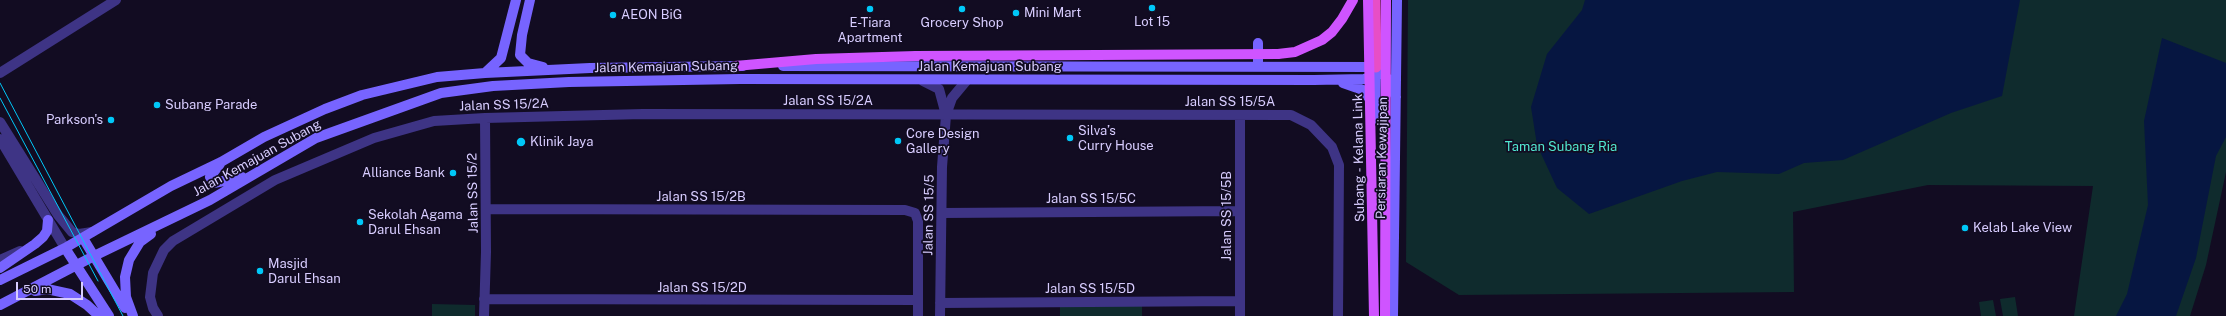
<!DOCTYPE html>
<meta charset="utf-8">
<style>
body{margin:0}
#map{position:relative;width:2226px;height:316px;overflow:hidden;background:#120c22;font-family:"Public Sans",sans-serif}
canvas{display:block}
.scale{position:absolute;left:16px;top:282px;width:67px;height:18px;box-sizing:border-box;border:2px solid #d8cdff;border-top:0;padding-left:5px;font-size:12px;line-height:14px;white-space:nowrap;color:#d8cdff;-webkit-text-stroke:3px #120c22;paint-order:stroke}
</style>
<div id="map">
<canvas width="2226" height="316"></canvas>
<div class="scale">50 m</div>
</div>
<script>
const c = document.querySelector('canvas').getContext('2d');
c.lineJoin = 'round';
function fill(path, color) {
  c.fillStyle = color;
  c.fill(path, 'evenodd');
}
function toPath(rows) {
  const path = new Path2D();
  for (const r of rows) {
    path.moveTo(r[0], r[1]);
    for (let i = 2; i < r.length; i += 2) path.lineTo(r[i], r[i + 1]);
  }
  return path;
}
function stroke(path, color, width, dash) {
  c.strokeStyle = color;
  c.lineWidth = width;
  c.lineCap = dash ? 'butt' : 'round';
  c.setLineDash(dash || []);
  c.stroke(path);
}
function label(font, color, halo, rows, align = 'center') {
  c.font = font + ' "Public Sans",sans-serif';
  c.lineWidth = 3.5;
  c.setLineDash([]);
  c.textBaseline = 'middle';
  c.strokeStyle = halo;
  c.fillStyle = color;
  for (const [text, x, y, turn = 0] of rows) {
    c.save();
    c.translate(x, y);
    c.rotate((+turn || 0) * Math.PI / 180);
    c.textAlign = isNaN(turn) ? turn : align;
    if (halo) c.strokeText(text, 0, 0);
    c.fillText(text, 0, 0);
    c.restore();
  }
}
const green = toPath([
 [1408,0,2226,0,2226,172,2206,265,2190,316,2074,316,2093,186,1928,185,1793,212,1794,292,1459,295,1406,262],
 [2015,297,2018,316,2003,316,2000,299],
 [1993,300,1996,316,1981,316,1979,302],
 [432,304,475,305,475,316,432,316],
 [1142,304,1142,316,1060,316,1060,305]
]);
const water = toPath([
 [1585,0,2020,0,2002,96,1951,113,1843,160,1804,163,1779,174,1717,172,1682,181,1589,214,1557,188,1537,145,1531,107,1547,54,1582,10],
 [2162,38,2226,63,2226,137,2216,156,2196,258,2176,316,2116,316,2127,294,2148,205,2144,121]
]);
const minor = toPath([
 [923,81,939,89,946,115],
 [486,209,905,210,915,213,918,221,918,316],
 [942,213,1240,211],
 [0,260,20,251],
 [484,299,918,300],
 [940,303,1240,301],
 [158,316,153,308,150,297,153,273,164,250,173,241,275,180,374,138,434,121,485,118,643,114,1291,115,1311,125,1332,147,1339,165,1338,316],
 [484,316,486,252,485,118],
 [940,316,942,167,946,115,952,98,967,80],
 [1240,316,1240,116]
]);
const tertiary = toPath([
 [0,73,116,0],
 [0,122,58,215,72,232,79,234,92,232],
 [0,139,65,248]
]);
const secondary = toPath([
 [530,0,522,35,520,55,528,63,543,67],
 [783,66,1376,67,1387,78,1396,97],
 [1258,67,1258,43],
 [485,73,501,58,516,0],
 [1343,83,1363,90,1372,102],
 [1375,119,1376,69],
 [220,164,210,177,214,183,242,177],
 [83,238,125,308],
 [65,248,109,316],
 [0,268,35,244,43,237,47,231,48,220],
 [0,280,65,248,171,186,221,162,264,137,325,109,362,95,437,77,485,73,590,68,743,66],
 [35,291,47,289,70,294,87,305,99,316],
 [0,305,94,256,210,200,316,138,441,93,493,86,569,82,740,79,1314,80,1364,79,1369,78,1374,71],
 [133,316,126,297,125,277,129,260,140,242,151,234],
 [1393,316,1397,0]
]);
const primary = toPath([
 [1278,54,1295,52,1322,40,1332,32,1342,19,1353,0],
 [735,66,816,59,916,56]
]);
const trunk = toPath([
 [1375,0,1376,67]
]);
const tram = toPath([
 [0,83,123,316],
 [0,98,98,281]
]);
const primaryBridge = toPath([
 [1368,0,1374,316],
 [916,56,1278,54],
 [1385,316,1386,0]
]);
const markers = [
 [1152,8,4,"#00c8f8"],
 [870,9,4,"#00c8f8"],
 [962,9,4,"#00c8f8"],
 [1016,13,4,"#00c8f8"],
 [613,15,4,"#00c8f8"],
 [157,105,4,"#00c8f8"],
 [111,120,4,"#00c8f8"],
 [1070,138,4,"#00c8f8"],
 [898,141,4,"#00c8f8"],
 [521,142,5,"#00c8f8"],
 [453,173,4,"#00c8f8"],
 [360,222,4,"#00c8f8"],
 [1965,228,4,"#00c8f8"],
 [260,271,4,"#00c8f8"]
];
const poiNames = [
 ["Mini Mart",1024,13],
 ["AEON BiG",621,15],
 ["Lot 15",1152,22,"center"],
 ["E-Tiara",870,23,"center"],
 ["Apartment",870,38,"center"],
 ["Grocery Shop",962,23,"center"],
 ["Subang Parade",165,105],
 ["Parkson's",103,120,"right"],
 ["Silva’s",1078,131],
 ["Curry House",1078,146],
 ["Core Design",906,134],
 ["Gallery",906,149],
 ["Klinik Jaya",530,142],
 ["Alliance Bank",445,173,"right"],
 ["Sekolah Agama",368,215],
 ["Darul Ehsan",368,230],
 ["Kelab Lake View",1973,228],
 ["Masjid",268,264],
 ["Darul Ehsan",268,279]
];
const streetNames = [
 ["Jalan Kemajuan Subang",666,67,-1],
 ["Jalan Kemajuan Subang",990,67],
 ["Jalan SS 15/2A",828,101],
 ["Jalan SS 15/5A",1230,102],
 ["Jalan SS 15/2A",504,105,-2],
 ["Jalan Kemajuan Subang",257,158,-29],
 ["Subang - Kelana Link",1359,158,-91],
 ["Persiaran Kewajipan",1382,158,-89],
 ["Jalan SS 15/2",473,193,-91],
 ["Jalan SS 15/2B",701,197],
 ["Jalan SS 15/5C",1091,199],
 ["Jalan SS 15/5",929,215,-89],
 ["Jalan SS 15/5B",1227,216,-90],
 ["Jalan SS 15/2D",702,288],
 ["Jalan SS 15/5D",1090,289]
];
const parkNames = [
 ["Taman Subang Ria",1561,147]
];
fill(green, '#0f2b2d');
fill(water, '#061641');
stroke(minor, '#3e3485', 10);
stroke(tertiary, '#3e3485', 10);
stroke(secondary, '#7764ff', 10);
stroke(primary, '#cf54ff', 10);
stroke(trunk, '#e74ec6', 11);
stroke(tram, '#00c8f8', 1);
stroke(primaryBridge, '#cf54ff', 10);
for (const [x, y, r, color] of markers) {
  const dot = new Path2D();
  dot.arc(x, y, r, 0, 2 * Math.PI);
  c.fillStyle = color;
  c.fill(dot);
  stroke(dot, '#120c22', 1.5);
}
label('13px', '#d8cdff', '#120c22', poiNames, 'left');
label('13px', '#d8cdff', '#120c22', streetNames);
label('13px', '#51e7d0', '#120c22', parkNames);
</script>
